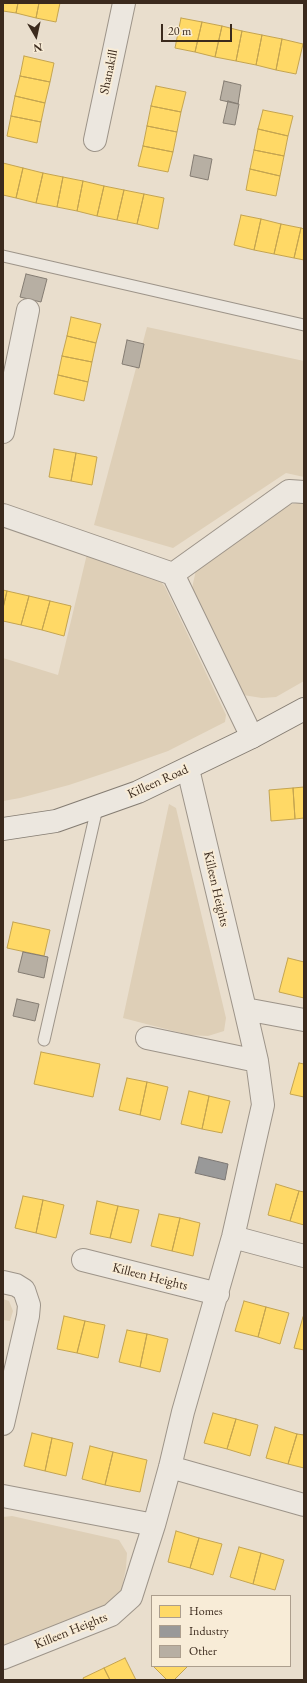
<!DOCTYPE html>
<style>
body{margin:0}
#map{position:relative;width:307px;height:1683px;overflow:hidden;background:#e9decd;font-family:"EB Garamond",serif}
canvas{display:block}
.frame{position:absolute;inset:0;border:4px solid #3b2a1d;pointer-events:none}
.legend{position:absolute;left:151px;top:1595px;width:140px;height:72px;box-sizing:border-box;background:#f8ecd7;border:1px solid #ac9e8d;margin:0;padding:5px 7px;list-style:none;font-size:12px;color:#3b2a1d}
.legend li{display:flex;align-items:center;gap:8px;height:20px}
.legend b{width:20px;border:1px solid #ac9e8d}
.north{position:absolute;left:16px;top:16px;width:40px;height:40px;-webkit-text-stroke:3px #f8ecd7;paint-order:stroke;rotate:171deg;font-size:11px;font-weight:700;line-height:16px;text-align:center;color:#3b2a1d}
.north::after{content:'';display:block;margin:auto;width:14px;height:18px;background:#3b2a1d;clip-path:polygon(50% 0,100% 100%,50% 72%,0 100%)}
.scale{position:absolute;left:161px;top:24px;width:71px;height:18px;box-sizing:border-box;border:2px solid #3b2a1d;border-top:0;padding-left:5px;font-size:12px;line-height:14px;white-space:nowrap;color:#3b2a1d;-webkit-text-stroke:3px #f8ecd7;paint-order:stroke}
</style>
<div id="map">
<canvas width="307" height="1683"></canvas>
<div class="frame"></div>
<ul class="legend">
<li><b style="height:11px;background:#ffd966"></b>Homes</li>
<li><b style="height:11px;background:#999"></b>Industry</li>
<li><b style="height:11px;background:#b7afa3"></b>Other</li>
</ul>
<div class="north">N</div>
<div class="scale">20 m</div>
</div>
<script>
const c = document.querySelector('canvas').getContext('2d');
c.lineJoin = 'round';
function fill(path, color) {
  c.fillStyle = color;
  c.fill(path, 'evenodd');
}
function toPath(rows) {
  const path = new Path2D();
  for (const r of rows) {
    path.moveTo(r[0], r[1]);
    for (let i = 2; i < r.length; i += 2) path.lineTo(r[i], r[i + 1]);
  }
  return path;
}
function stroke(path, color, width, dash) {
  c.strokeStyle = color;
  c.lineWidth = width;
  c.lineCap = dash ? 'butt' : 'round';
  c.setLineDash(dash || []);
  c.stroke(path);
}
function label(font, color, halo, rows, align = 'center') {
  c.font = font + ' "EB Garamond",serif';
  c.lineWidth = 4;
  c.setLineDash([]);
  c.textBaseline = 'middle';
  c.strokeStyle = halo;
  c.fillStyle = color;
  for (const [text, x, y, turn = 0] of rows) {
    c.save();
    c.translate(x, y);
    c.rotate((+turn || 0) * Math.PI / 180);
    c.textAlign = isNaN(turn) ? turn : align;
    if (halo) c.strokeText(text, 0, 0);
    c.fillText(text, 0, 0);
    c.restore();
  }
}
const green = toPath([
 [147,327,304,361,304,477,286,473,173,548,94,525],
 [301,502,304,503,304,681,276,697,262,698,243,695,192,588,196,570,285,506],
 [87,554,155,574,165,587,226,715,225,722,168,751,117,769,69,785,20,798,3,801,3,658,58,675],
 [169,804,176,808,226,1018,224,1031,208,1036,189,1035,123,1018],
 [3,1299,9,1301,13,1311,10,1321,3,1320],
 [12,1516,119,1540,127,1553,126,1568,120,1596,108,1607,3,1653,3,1517]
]);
const homes = toPath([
 [3,3,18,3,16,13,3,11,3,3],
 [18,3,39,3,36,18,16,13,18,3],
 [39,3,60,3,56,22,36,18,39,3],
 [181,18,202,22,195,52,175,48,181,18],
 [202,22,222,26,215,57,195,52,202,22],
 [222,26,242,31,236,61,215,57,222,26],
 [242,31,262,35,256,65,236,61,242,31],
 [262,35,282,39,276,70,256,65,262,35],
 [282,39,303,44,296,74,276,70,282,39],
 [24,56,54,63,50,82,20,76,24,56],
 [20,76,50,82,45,103,15,96,20,76],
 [156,86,186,92,181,112,151,106,156,86],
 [15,96,45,103,41,122,11,116,15,96],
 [151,106,181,112,177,132,147,126,151,106],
 [263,110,293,116,288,136,258,129,263,110],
 [11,116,41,122,37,143,7,136,11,116],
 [147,126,177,132,173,152,143,146,147,126],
 [258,129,288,136,284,156,254,150,258,129],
 [143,146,173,152,168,172,138,166,143,146],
 [254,150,284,156,280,176,250,169,254,150],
 [3,163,23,168,16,198,3,195,3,163],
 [23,168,43,173,36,203,16,198,23,168],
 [250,169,280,176,276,196,246,190,250,169],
 [43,173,63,177,57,207,36,203,43,173],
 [63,177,83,181,77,211,57,207,63,177],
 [83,181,104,186,97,216,77,211,83,181],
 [104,186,124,190,117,220,97,216,104,186],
 [124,190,144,194,137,224,117,220,124,190],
 [144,194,164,198,158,229,137,224,144,194],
 [241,215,261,219,254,250,234,245,241,215],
 [261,219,281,224,274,254,254,250,261,219],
 [281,224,301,228,294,258,274,254,281,224],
 [301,228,304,229,304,260,294,258,301,228],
 [71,317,101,324,96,343,67,336,71,317],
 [67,336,96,343,92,362,62,356,67,336],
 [62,356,92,362,88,382,58,375,62,356],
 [58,375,88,382,84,401,54,394,58,375],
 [54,449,76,453,71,481,49,477,54,449],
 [76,453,97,457,92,485,71,481,76,453],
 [3,590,7,591,3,608,3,590],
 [7,591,29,596,21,625,3,621,3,608,7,591],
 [29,596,50,601,42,630,21,625,29,596],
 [50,601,71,606,64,636,42,630,50,601],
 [304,787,304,818,295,819,293,788,304,787],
 [293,788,295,819,271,821,269,790,293,788],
 [13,922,50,930,44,956,7,948,13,922],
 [288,958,304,962,304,998,279,992,288,958],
 [41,1052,100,1064,93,1097,34,1084,41,1052],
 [299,1063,304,1064,304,1097,290,1094,299,1063],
 [127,1078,147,1082,140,1115,119,1110,127,1078],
 [147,1082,168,1087,160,1120,140,1115,147,1082],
 [189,1091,209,1096,202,1129,181,1124,189,1091],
 [209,1096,230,1101,222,1133,202,1129,209,1096],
 [276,1184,299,1191,290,1221,268,1215,276,1184],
 [299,1191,304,1192,304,1225,290,1221,299,1191],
 [23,1196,43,1200,36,1233,15,1228,23,1196],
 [43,1200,64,1205,56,1238,36,1233,43,1200],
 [97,1201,118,1206,110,1238,90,1234,97,1201],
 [118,1206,139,1210,131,1243,110,1238,118,1206],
 [159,1214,180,1218,172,1251,151,1246,159,1214],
 [180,1218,200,1223,193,1256,172,1251,180,1218],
 [244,1301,266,1307,258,1337,235,1331,244,1301],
 [266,1307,289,1313,280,1344,258,1337,266,1307],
 [64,1316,85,1321,77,1353,57,1349,64,1316],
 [303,1317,304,1317,304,1350,294,1348,303,1317],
 [85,1321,105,1325,98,1358,77,1353,85,1321],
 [127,1330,147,1334,140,1367,119,1362,127,1330],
 [147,1334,168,1339,160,1372,140,1367,147,1334],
 [213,1413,236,1419,227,1449,204,1443,213,1413],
 [236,1419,258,1425,250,1456,227,1449,236,1419],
 [275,1427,297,1434,288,1464,266,1458,275,1427],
 [32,1433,52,1438,45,1471,24,1466,32,1433],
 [297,1434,304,1435,304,1468,288,1464,297,1434],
 [52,1438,73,1443,66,1476,45,1471,52,1438],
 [90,1446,113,1452,105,1485,82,1479,90,1446],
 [113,1452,147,1460,140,1492,105,1485,113,1452],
 [176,1531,199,1538,190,1568,168,1562,176,1531],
 [199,1538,222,1544,213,1575,190,1568,199,1538],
 [239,1547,261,1553,253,1584,230,1577,239,1547],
 [261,1553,284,1560,275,1590,253,1584,261,1553],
 [125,1658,136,1680,110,1680,104,1668,125,1658],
 [153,1666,186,1666,187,1667,174,1680,167,1680,153,1666],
 [104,1668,110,1680,84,1680,83,1678,104,1668]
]);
const industry = toPath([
 [199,1157,228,1164,225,1180,195,1173,199,1157]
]);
const building = toPath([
 [224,81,241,85,238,104,220,100,224,81],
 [228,101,239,104,235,125,223,123,228,101],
 [194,155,212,159,208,180,190,176,194,155],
 [26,274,47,279,41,302,20,297,26,274],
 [127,340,144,344,139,368,122,364,127,340],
 [23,952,48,957,44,978,18,972,23,952],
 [17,999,39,1004,35,1021,13,1016,17,999]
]);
const lane = toPath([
 [3,256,304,325],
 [44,1040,97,808]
]);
const street = toPath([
 [95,140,124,3],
 [3,432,28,310],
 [3,515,173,574,252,737],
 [173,574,289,491,304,492],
 [245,1009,304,1020],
 [147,1038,257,1061],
 [233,1237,304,1256],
 [83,1260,218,1294],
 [3,1282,16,1285,24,1290,29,1305,28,1316,3,1424],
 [170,1467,304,1505],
 [3,1496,154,1525],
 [3,1658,111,1615,131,1597,154,1525,170,1467,183,1412,233,1237,263,1105,257,1061,245,1009,188,769]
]);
const secondary = toPath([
 [3,829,56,821,138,792,252,737,304,709]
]);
const streetNames = [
 ["Shanakill",109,72,-78],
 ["Killeen Road",158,782,-24],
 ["Killeen Heights",216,889,77],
 ["Killeen Heights",150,1277,14],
 ["Killeen Heights",71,1631,-22]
];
fill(green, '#decfb7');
fill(homes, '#ffd966');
stroke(homes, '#c4a450', 1);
fill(industry, '#999');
stroke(industry, '#7d7874', 1);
fill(building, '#b7afa3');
stroke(building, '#847c72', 1);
stroke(lane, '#9d9489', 13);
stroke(street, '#9d9489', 24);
stroke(secondary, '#847c72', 24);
stroke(lane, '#ece7df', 11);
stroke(street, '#ece7df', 22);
stroke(secondary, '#ece7df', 22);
label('13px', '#3b2a1d', '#f8ecd7', streetNames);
</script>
